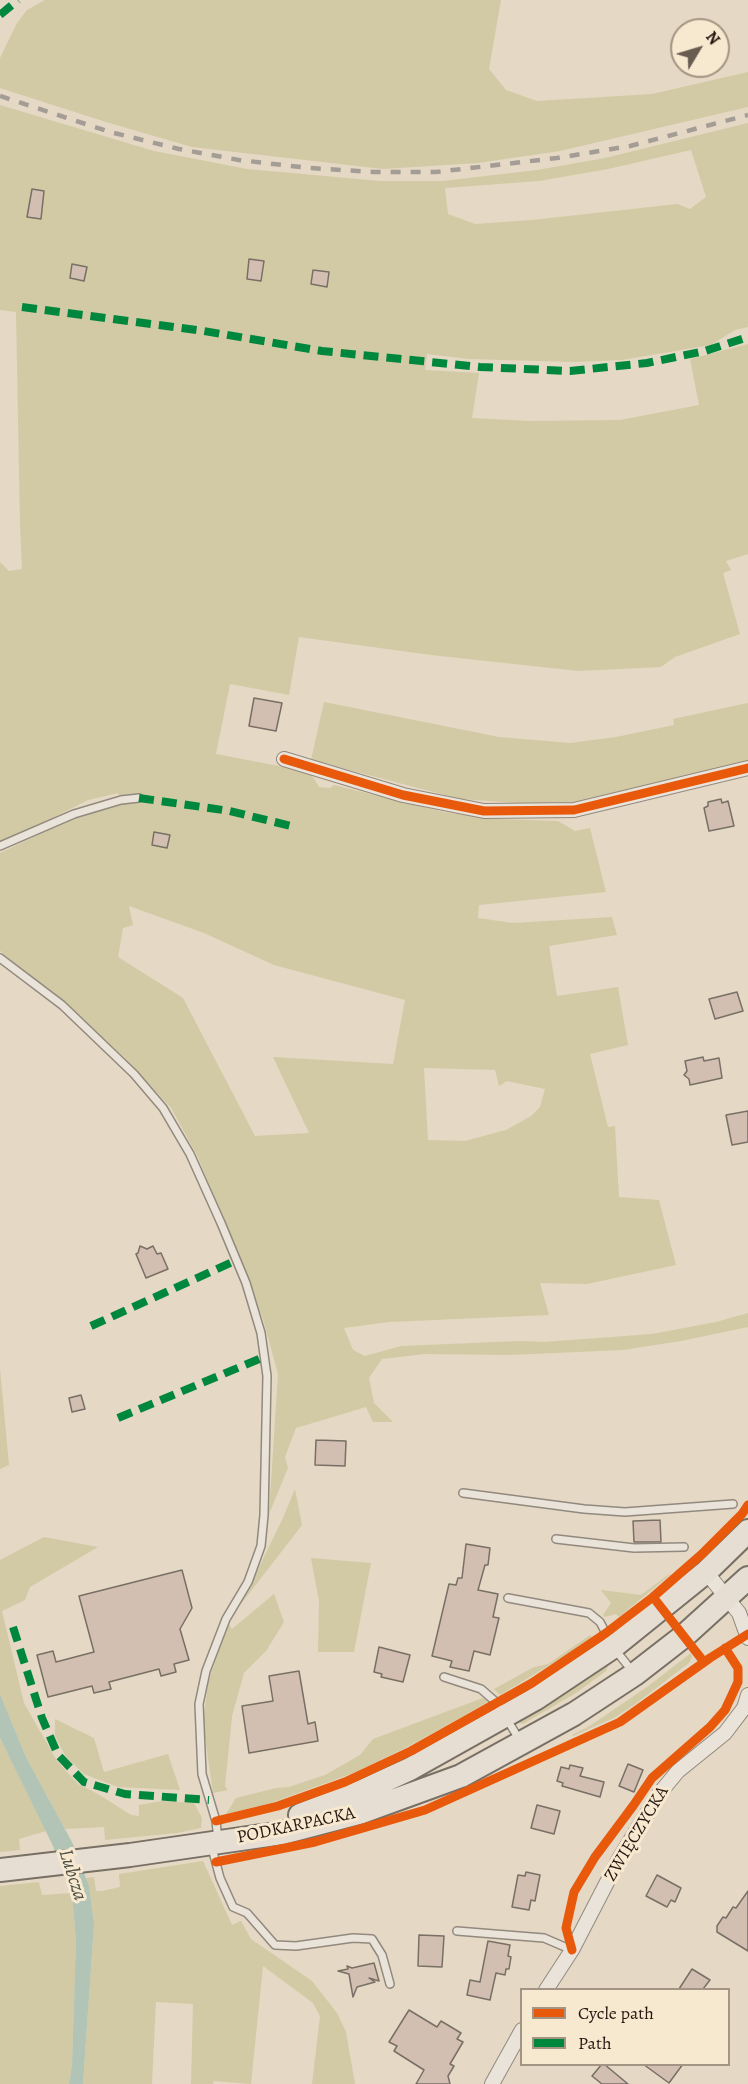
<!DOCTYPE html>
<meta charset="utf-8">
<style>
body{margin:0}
#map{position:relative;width:748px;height:2084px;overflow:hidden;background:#e5d8c4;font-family:Alegreya,serif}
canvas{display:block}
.legend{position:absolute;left:520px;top:1988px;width:210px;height:78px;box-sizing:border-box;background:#f7e8d0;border:2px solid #a39483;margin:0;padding:8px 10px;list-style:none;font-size:18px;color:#251710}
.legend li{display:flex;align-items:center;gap:12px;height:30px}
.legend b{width:30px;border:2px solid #a39483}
.north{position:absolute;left:670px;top:18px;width:60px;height:60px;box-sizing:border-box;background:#f7e8d0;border:2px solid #a39483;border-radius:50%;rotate:52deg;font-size:16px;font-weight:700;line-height:24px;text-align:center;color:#251710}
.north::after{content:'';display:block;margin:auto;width:21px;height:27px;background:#685b4f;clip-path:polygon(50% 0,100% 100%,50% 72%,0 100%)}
</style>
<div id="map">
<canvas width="748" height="2084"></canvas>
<ul class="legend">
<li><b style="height:8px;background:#e8590c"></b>Cycle path</li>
<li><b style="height:8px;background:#00873e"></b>Path</li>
</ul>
<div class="north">N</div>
</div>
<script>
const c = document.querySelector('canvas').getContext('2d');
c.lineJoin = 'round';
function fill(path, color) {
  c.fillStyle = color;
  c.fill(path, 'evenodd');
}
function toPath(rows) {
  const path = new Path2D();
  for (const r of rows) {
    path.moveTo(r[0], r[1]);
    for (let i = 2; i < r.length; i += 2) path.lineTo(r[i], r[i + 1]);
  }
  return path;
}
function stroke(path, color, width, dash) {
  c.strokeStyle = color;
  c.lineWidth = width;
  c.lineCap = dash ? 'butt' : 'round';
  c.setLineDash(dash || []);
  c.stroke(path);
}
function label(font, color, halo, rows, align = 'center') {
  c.font = font + ' Alegreya,serif';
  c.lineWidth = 6;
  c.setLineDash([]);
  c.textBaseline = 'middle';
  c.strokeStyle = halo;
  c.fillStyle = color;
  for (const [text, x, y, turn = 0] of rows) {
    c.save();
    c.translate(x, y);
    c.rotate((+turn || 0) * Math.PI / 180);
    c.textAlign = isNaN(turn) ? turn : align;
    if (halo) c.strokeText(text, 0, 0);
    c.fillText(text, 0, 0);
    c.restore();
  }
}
const green = toPath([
 [45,0,501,0,489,69,506,90,537,101,652,94,748,72,748,107,560,151,478,163,383,169,192,147,106,122,0,88,0,58,17,23,27,10],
 [0,105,154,151,247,169,380,181,443,181,537,170,605,158,748,123,748,327,735,330,711,345,622,360,574,362,468,359,427,354,425,370,479,373,472,418,529,421,620,420,699,405,690,359,748,344,748,554,726,561,731,570,723,573,740,634,675,657,661,667,579,671,431,655,299,637,289,695,230,684,216,754,310,772,319,787,330,788,334,785,444,812,496,819,558,821,575,831,590,828,606,892,479,905,478,918,513,923,612,917,617,935,549,946,557,996,618,987,628,1045,590,1054,608,1127,615,1126,619,1197,659,1200,676,1265,587,1284,540,1283,549,1315,389,1322,344,1328,353,1350,365,1356,401,1346,520,1341,544,1342,652,1334,716,1322,748,1313,748,1327,681,1341,623,1350,510,1355,425,1354,382,1359,369,1378,374,1403,393,1422,373,1422,366,1407,296,1428,285,1457,288,1468,269,1514,278,1374,263,1319,198,1157,171,1108,124,1057,73,1010,0,951,0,853,77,816,121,804,118,793,88,800,43,823,0,841,0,562,9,571,22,569,20,525,16,312,0,310],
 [691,150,706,197,690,209,677,204,532,220,475,224,448,214,445,188,539,181,608,169],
 [129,906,204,933,274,965,405,1000,393,1064,273,1057,309,1133,255,1136,183,998,118,957,123,928,133,925],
 [424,1068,495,1070,499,1086,507,1081,545,1089,540,1107,531,1116,506,1130,465,1141,428,1140],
 [324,702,499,737,570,743,616,737,674,725,673,719,748,703,748,761,686,775,667,782,562,806,460,799,311,760],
 [0,1369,9,1465,0,1469],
 [295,1489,302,1525,241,1604,283,1518],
 [44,1537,98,1547,30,1587,25,1600,2,1611,24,1703,57,1761,78,1784,98,1794,131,1815,139,1816,139,1805,162,1801,194,1803,202,1818,201,1828,177,1833,105,1840,104,1827,65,1829,26,1757,0,1694,0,1560],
 [311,1558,371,1563,354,1652,318,1652,319,1601],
 [671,1574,619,1617,616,1614,605,1617,603,1615,611,1603,601,1590,641,1595,668,1575],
 [274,1594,284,1622,266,1651,244,1673,232,1716,225,1786,228,1790,213,1793,203,1723,208,1683,228,1623,232,1629],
 [590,1635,592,1637,563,1657,500,1695,494,1689,534,1667,548,1664],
 [691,1653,692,1657,689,1663,634,1705,614,1718,573,1736,572,1735,588,1727,647,1687],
 [610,1661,606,1671,576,1693,523,1724,518,1722,517,1718],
 [483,1698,488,1702,409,1746,356,1772,271,1803,226,1814,236,1798,276,1788,289,1787,325,1775,360,1755,373,1739],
 [55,1719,94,1738,104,1772,168,1754,180,1790,118,1787,84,1774,66,1757,55,1736],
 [0,1738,46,1831,19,1839,20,1850,0,1852],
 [203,1861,232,1925,241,1921,251,1939,312,1981,337,2013,346,2032,355,2084,312,2084,320,2016,313,2003,263,1966,251,2084,214,2081,213,2084,191,2084,193,2004,156,2002,152,2084,83,2084,94,1924,89,1886,86,1878,94,1877,96,1891,102,1891,120,1887,119,1874],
 [39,1882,42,1895,72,1893,76,1941,72,2065,69,2084,0,2084,0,1886]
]);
const water = toPath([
 [0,1694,26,1757,73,1844,89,1886,94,1924,83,2084,69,2084,72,2065,76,1941,72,1893,53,1846,0,1738]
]);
const building = toPath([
 [32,189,44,191,41,219,27,217,32,189],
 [249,259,264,261,261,281,247,279,249,259],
 [72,264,87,267,84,281,70,278,72,264],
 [313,270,329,272,327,287,311,284,313,270],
 [254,698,282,703,276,731,249,726,254,698],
 [721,799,722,803,728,801,734,826,709,831,704,808,708,806,708,802,721,799],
 [154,832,170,835,167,848,152,845,154,832],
 [737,992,743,1011,715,1019,709,999,737,992],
 [703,1057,704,1061,719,1058,722,1078,690,1085,689,1079,684,1075,687,1071,685,1061,703,1057],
 [748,1111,748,1142,732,1145,726,1115,748,1111],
 [140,1246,147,1249,153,1246,157,1254,161,1253,168,1269,146,1278,136,1254,138,1253,140,1246],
 [81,1395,85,1409,72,1412,69,1398,81,1395],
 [316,1440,346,1441,345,1466,315,1465,316,1440],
 [660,1520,661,1542,634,1542,633,1521,660,1520],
 [466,1544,490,1548,488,1565,485,1565,478,1590,498,1594,493,1617,499,1618,490,1655,474,1651,469,1671,450,1667,452,1661,432,1656,449,1584,456,1585,458,1578,462,1578,466,1544],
 [182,1570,192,1608,180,1629,189,1660,174,1664,176,1672,161,1676,159,1669,109,1682,111,1689,94,1693,92,1686,48,1697,37,1655,53,1651,56,1662,94,1652,79,1596,182,1570],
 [379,1647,410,1655,403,1682,381,1677,382,1674,374,1672,379,1647],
 [299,1671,308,1724,315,1722,318,1741,249,1753,242,1706,273,1701,269,1676,299,1671],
 [628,1764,643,1770,634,1792,619,1786,628,1764],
 [570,1765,583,1768,580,1776,604,1782,600,1797,562,1786,563,1783,557,1781,561,1767,569,1769,570,1765],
 [537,1805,560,1811,554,1834,531,1828,537,1805],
 [526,1872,540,1875,535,1901,531,1900,529,1910,512,1907,518,1875,525,1876,526,1872],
 [657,1875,681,1888,675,1902,671,1900,667,1907,646,1896,657,1875],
 [748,1891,748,1951,717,1932,717,1926,723,1917,726,1918,733,1907,736,1908,748,1891],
 [419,1935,444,1936,442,1967,418,1966,419,1935],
 [488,1941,510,1945,508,1956,511,1957,509,1969,506,1969,505,1975,496,1973,490,2000,467,1995,470,1980,480,1982,488,1941],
 [374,1963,379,1981,369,1978,375,1982,357,1987,353,1997,349,1974,338,1971,348,1969,347,1966,352,1968,374,1963],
 [692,1969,710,1980,703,1989,679,1989,692,1969],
 [409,2010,437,2027,441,2021,461,2033,457,2039,463,2042,450,2064,454,2066,448,2076,450,2084,416,2084,424,2070,394,2051,397,2046,389,2042,409,2010],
 [602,2064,604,2064,628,2084,602,2084,592,2076,602,2064],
 [643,2064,683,2064,669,2083,643,2064]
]);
const service = toPath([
 [0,846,74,814,121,800,139,798],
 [0,958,62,1005,134,1074,163,1108,190,1154,221,1223,246,1283,261,1333,267,1376,264,1515,261,1546,248,1582,226,1619,206,1671,199,1704,202,1774,216,1821,218,1840],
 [463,1493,584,1509,625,1512,733,1504],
 [556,1539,634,1548,684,1547],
 [508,1598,589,1613,600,1622,613,1647,633,1672],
 [444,1677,481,1689,497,1703,519,1739],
 [212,1848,220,1878,233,1907,247,1913,275,1945,296,1946,353,1938,372,1939,382,1955,390,1984],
 [457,1931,544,1938,572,1950]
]);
const minor = toPath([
 [284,759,403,795,484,811,574,810,748,768],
 [706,1572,739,1613,748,1638],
 [546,1990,572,1950,619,1859,659,1794,678,1771,725,1733,744,1708,748,1695],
 [492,2084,522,2030]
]);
const trunk = toPath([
 [300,1815,362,1791,410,1769,535,1699,613,1647,706,1572,748,1531],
 [0,1870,130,1855,282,1833,362,1812,461,1776,574,1714,635,1674,684,1636,748,1578]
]);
const rail = toPath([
 [0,96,110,132,179,149,239,160,309,168,373,172,436,172,557,158,630,146,748,115]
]);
const quiet = toPath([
 [0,15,18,0],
 [22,307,204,331,322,351,480,367,570,371,647,363,705,351,748,337],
 [139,798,230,811,291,826],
 [91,1326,237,1260],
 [118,1418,264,1357],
 [13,1627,42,1718,58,1755,84,1782,125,1794,209,1800]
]);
const cycleway = toPath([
 [284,759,403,795,484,811,574,810,748,768],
 [653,1597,704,1662],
 [216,1821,278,1806,345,1782,411,1751,532,1683,606,1633,653,1597,702,1554,742,1514,748,1505],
 [216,1862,315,1842,425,1810,620,1722,710,1658,748,1634],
 [572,1950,566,1928,574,1892,595,1857,633,1806,652,1778,710,1727,725,1710,738,1682,738,1668,725,1648]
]);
const streetNames = [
 ["PODKARPACKA",296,1826,-12],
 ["ZWIĘCZYCKA",637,1834,-59]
];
const waterNames = [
 ["Lubcza",72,1875,72]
];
fill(green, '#d2caa4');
fill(water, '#b1c4b5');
fill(building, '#d2bfb2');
stroke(building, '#786f65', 1.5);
stroke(service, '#92897e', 10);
stroke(minor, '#92897e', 16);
stroke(trunk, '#786f65', 26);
stroke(service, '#e9e3d9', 7);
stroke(minor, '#e9e3d9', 14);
stroke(trunk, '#e6ded2', 22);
stroke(rail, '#a49d95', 4.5, [10, 10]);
stroke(quiet, '#00873e', 8, [15, 8]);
stroke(cycleway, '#e8590c', 9);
label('18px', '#251710', '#f7e8d0', streetNames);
label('italic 20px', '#4e5047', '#f7e8d0', waterNames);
</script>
